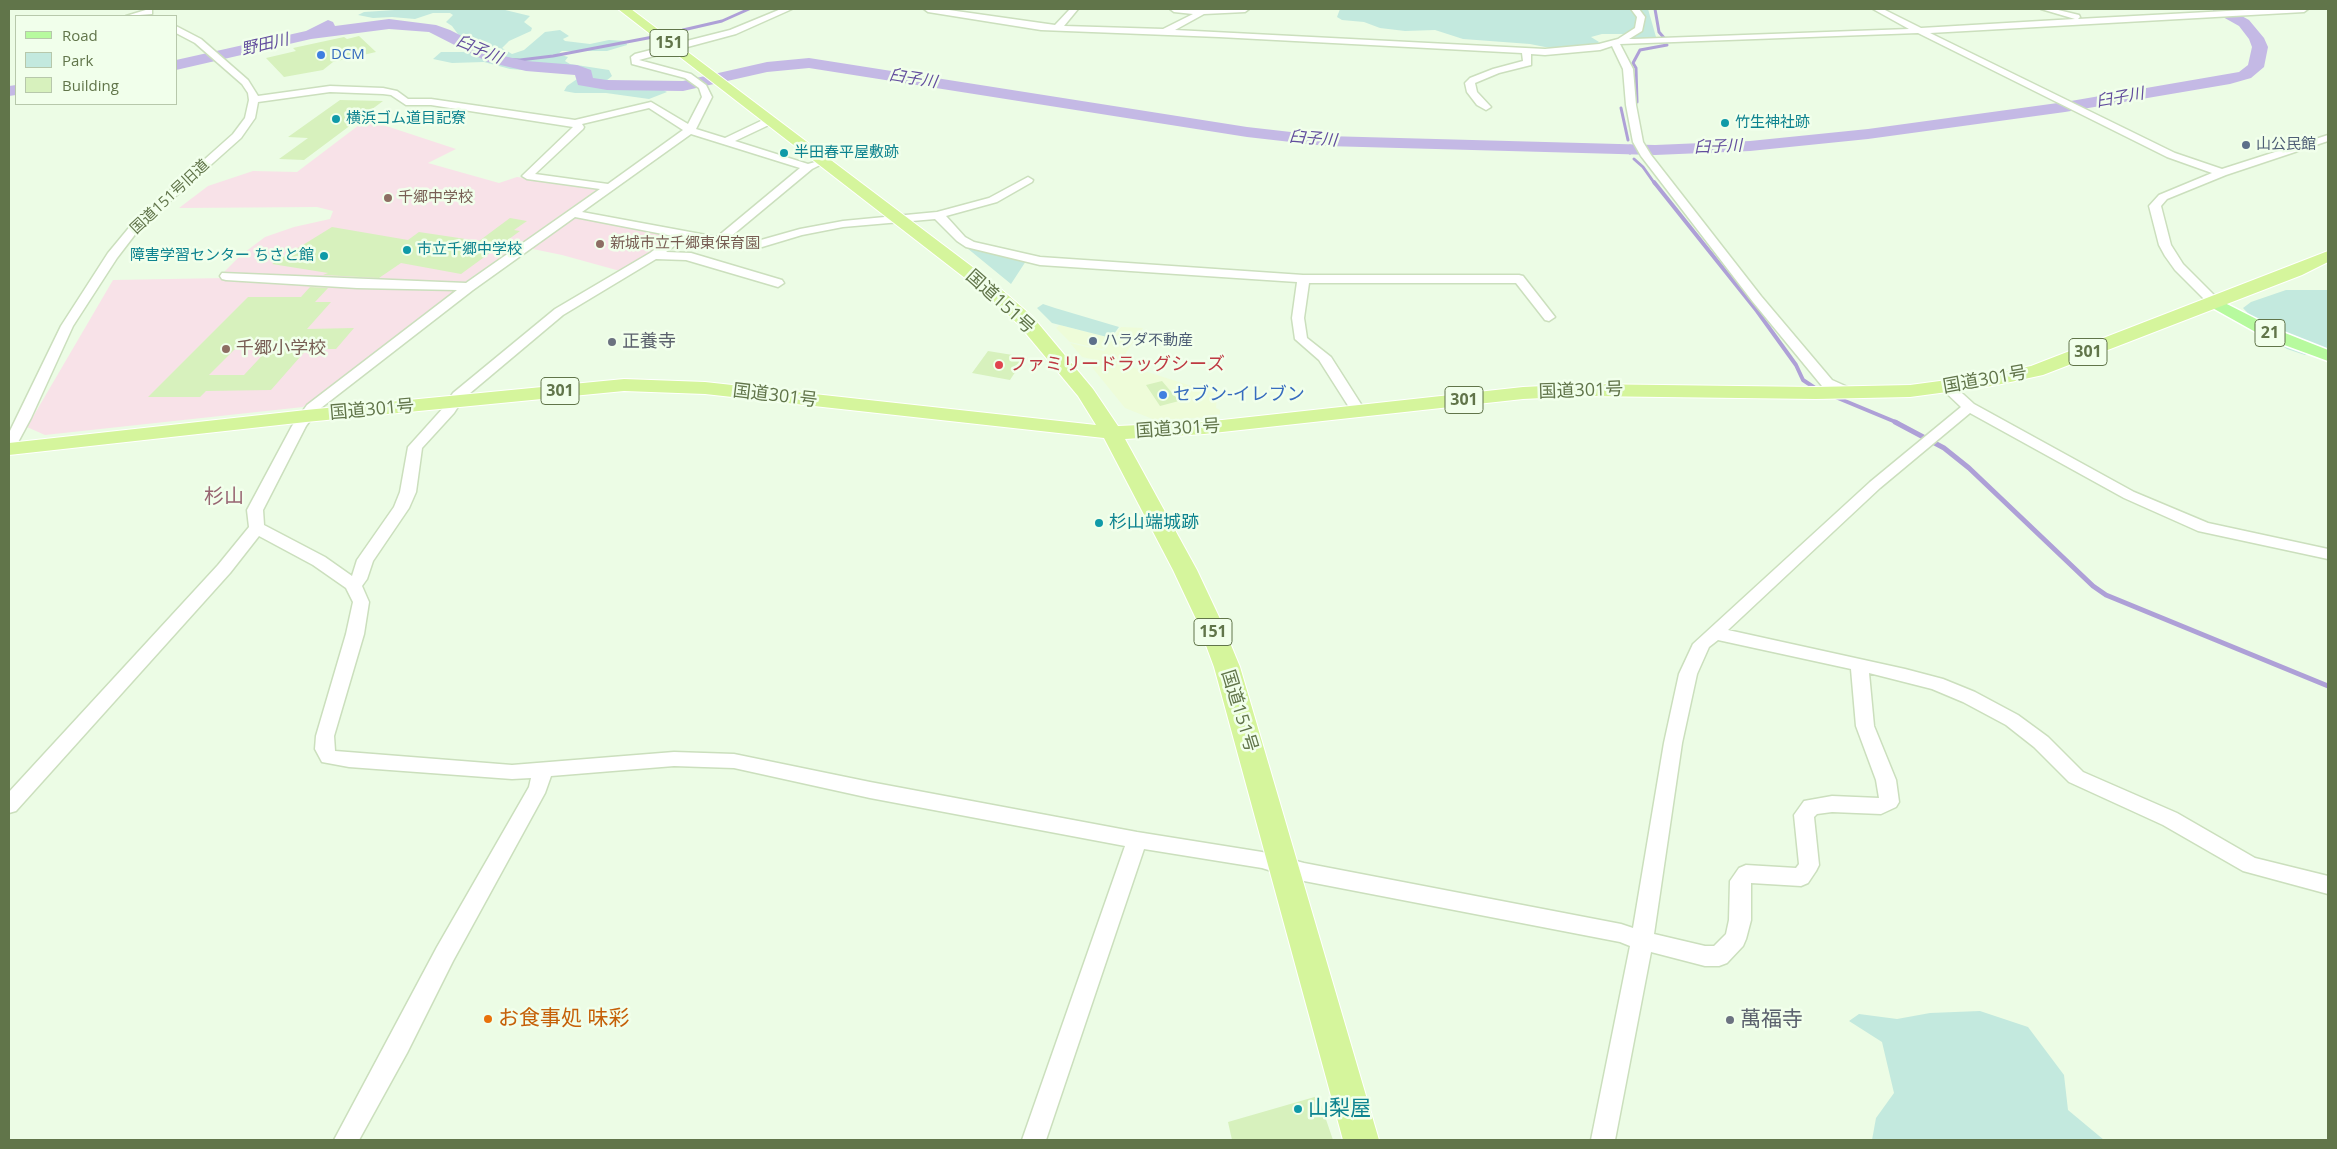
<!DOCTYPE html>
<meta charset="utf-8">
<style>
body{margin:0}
#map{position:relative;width:2337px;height:1149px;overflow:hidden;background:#ecfce5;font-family:"Open Sans",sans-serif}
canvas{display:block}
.frame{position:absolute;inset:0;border:10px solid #61754a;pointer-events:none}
.legend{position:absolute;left:15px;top:15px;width:162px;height:90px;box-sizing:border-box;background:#f1ffeb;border:1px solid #b7c8ab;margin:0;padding:6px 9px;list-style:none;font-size:15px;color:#61754a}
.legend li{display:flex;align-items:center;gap:10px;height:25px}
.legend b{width:25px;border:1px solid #b7c8ab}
</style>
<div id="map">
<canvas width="2337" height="1149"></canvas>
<div class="frame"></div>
<ul class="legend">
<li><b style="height:6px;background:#b7fa9e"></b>Road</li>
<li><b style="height:14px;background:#c3e9de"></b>Park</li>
<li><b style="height:14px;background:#d7f1bd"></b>Building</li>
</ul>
</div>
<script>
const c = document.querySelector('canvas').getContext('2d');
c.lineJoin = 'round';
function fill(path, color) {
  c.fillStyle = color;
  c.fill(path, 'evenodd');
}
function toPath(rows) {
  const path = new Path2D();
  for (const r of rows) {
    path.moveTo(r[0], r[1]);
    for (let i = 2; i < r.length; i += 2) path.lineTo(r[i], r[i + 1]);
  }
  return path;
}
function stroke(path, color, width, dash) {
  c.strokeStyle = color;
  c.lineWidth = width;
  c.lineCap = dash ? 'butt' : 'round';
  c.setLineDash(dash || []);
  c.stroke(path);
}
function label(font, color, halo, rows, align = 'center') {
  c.font = font + ' "Open Sans","Noto Sans JP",sans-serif';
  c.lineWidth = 5;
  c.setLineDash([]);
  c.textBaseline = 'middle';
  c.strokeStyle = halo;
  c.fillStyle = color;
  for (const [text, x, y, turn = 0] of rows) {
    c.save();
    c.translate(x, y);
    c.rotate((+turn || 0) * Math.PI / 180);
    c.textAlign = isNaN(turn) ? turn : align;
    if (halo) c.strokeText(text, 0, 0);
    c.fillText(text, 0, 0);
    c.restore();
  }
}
const commercial = toPath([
 [1060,325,1110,338,1102,349,1070,342,1056,328],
 [1121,327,1143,328,1119,363,1217,394,1216,408,1220,410,1220,414,1215,417,1155,420,1125,408,1091,366,1096,360,1082,357,1070,343,1104,351]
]);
const education = toPath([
 [368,120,456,149,428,163,499,183,517,177,596,187,598,189,465,282,383,284,223,273,241,255,265,237,294,227,330,219,333,211,317,207,179,208,208,186,253,171,297,172,363,122],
 [573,216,670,233,672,239,649,256,620,271,562,255,528,248],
 [226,278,374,288,454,288,456,291,303,407,45,435,27,427,113,280]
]);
const green = toPath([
 [410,9,501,9,530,16,524,22,532,28,531,31,509,41,502,48,512,54,524,50,545,32,560,30,569,36,563,39,565,41,590,44,609,40,626,41,627,45,607,51,562,51,558,54,568,57,565,61,570,64,609,70,612,76,606,81,607,86,659,88,667,92,649,99,606,93,575,93,564,91,567,86,580,77,577,74,510,69,484,62,452,63,433,59,441,52,464,52,473,47,463,41,452,26,446,22,453,15,450,13,433,13,415,19,392,17,373,18,358,15,364,12],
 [1340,9,1648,9,1656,37,1634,40,1623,34,1602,34,1591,37,1599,42,1597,46,1560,50,1530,44,1463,39,1435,30,1405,31,1380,28,1364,22,1342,20,1337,17],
 [967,248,1006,256,1026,261,1011,284],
 [2286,290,2328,290,2328,353,2320,351,2305,355,2287,349,2272,339,2243,308,2251,302],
 [1043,304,1055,308,1119,327,1111,338,1052,323,1037,308],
 [1980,1011,2028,1027,2064,1075,2068,1110,2104,1140,1872,1140,1876,1118,1894,1093,1882,1042,1849,1021,1859,1014,1897,1019,1930,1013]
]);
const streamFar2 = toPath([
 [1655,9,1659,32,1665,39],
 [683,30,722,21,749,9],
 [494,59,520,60,553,56,653,37],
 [1637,102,1636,68,1633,63,1640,50,1667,45],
 [1621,108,1628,140],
 [1630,146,1630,153],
 [1634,159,1643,167,1655,184]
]);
const streamFar1 = toPath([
 [1654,182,1757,311,1796,365,1803,380,1818,390],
 [1833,396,1898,423]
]);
const stream = toPath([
 [1895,422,1944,448,1969,468,2093,586,2106,595,2328,686]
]);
const river = toPath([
 [2212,9,2229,9,2249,20,2264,38,2268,47,2264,67,2251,78,2230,84,2065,112,1868,139,1750,151,1655,155,1326,146,1247,137,809,68,767,72,683,91,607,90,578,85,575,75,526,71,488,62,429,32,389,29,311,39,176,70,176,60,306,31,328,20,333,22,335,26,389,19,436,25,450,30,499,55,526,61,577,65,591,70,593,78,607,80,683,81,767,62,809,58,1247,127,1326,136,1655,145,1750,141,1868,129,2065,102,2239,72,2248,65,2252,47,2249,39,2239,26,2214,12,2212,9],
 [16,85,16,95,9,96,9,86,16,85]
]);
const building = toPath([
 [359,36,376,52,333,62,323,70,284,77,266,58,296,51,293,48,344,37,347,39],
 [340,100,383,101,304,160,279,159,308,138,288,137],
 [510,218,527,221,514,230,520,231,461,274,401,263,379,278,323,275,328,273,272,264,332,227,408,240,419,232,479,241],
 [310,287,328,288,315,302,331,302,307,329,354,328,336,349,307,349,271,390,206,391,200,397,148,397,248,297,301,297],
 [238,346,271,346,244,375,209,375],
 [988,351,1025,357,1010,380,972,373],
 [1162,381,1179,401,1160,406,1146,385],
 [1318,1096,1333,1140,1232,1140,1228,1122]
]);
const minor = toPath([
 [149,9,152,10,152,14,126,16,149,9],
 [781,9,792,9,736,34,639,60,691,74,706,85,712,97,696,129,725,138,765,119,773,119,773,123,735,141,808,164,815,162,820,165,812,169,729,238,761,240,800,229,843,221,937,212,989,198,1028,177,1033,180,1032,182,997,202,946,216,965,237,974,242,1040,257,1303,275,1519,275,1523,276,1555,317,1549,321,1545,320,1516,283,1309,283,1304,318,1307,338,1331,357,1366,412,1359,416,1354,415,1319,360,1295,339,1292,318,1297,282,1040,265,966,247,957,241,935,219,843,227,802,235,762,247,719,244,685,238,666,252,691,253,782,280,784,283,778,287,686,260,656,259,563,315,463,399,454,413,422,448,416,492,409,508,373,561,367,579,362,586,369,602,364,634,334,736,335,751,512,765,674,752,734,754,870,782,1137,832,1262,852,1304,863,1621,924,1633,928,1664,743,1679,674,1693,644,1870,482,1961,407,1940,387,1947,383,1952,384,1974,404,2134,492,2208,523,2328,549,2328,559,2198,531,2124,498,1970,413,1880,488,1728,630,1905,669,1943,679,1975,692,2018,715,2048,737,2083,772,2177,813,2255,858,2328,876,2328,894,2243,871,2163,825,2069,782,2034,747,2006,725,1963,702,1932,689,1869,673,1874,726,1896,780,1899,802,1896,807,1881,814,1832,812,1817,814,1814,817,1819,865,1816,871,1808,883,1801,886,1751,883,1751,920,1746,939,1743,946,1727,963,1719,966,1705,966,1651,952,1615,1140,1591,1140,1630,946,1620,942,1304,881,1262,868,1144,849,1046,1140,1022,1140,1125,846,870,798,734,768,674,766,551,776,545,793,453,961,407,1053,359,1140,334,1140,437,947,529,787,531,778,512,779,349,767,322,762,315,749,316,736,346,634,353,602,346,588,313,565,259,536,230,573,16,811,9,813,9,792,218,565,249,527,247,510,292,426,307,405,457,290,357,288,226,280,222,279,220,276,222,273,466,283,600,189,527,179,522,176,573,127,431,105,406,105,391,95,383,94,330,92,258,102,255,118,241,138,140,228,117,258,73,326,31,418,16,446,9,450,9,433,61,326,108,253,132,224,233,134,245,118,249,100,248,93,242,84,195,43,176,33,176,26,201,39,248,80,258,96,330,86,383,88,397,91,408,99,431,99,575,120,651,102,688,124,702,97,699,88,685,78,632,64,631,57,635,54,730,30,781,9],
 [649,108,683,130,608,184,535,174,583,129,584,127,582,124,649,108],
 [691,134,800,168,717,237,582,212,691,134],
 [575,217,673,236,650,253,555,309,453,393,444,407,408,447,400,492,394,507,357,560,352,576,325,557,264,525,263,510,306,426,317,411,473,290,575,217],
 [1718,640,1851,669,1856,726,1876,780,1879,798,1832,796,1804,801,1794,815,1799,864,1796,868,1746,865,1739,868,1730,881,1729,920,1726,934,1714,946,1705,946,1654,934,1682,743,1697,674,1709,647,1718,640],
 [924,9,942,9,1055,25,1070,9,1078,9,1064,26,1163,29,1193,14,1174,12,1170,9,1249,9,1245,12,1204,14,1175,30,1545,49,1599,44,1618,39,1635,28,1637,17,1631,9,1639,9,1645,17,1642,31,1629,39,1634,39,1909,29,1873,9,1883,9,1921,28,2075,19,2041,9,2054,9,2079,15,2080,17,2078,19,2264,9,2308,9,2304,12,1930,33,2175,153,2222,169,2328,135,2328,141,2226,175,2167,199,2161,206,2171,245,2183,264,2219,300,2221,303,2215,307,2211,306,2175,270,2165,256,2159,245,2149,206,2159,195,2212,173,2167,157,1918,33,1620,44,1633,69,1636,105,1643,142,1651,155,1761,296,1832,380,1852,389,1854,392,1852,395,1847,396,1822,386,1753,302,1641,156,1633,142,1626,105,1623,69,1612,46,1600,50,1545,55,1531,54,1531,65,1499,73,1475,83,1477,92,1491,107,1486,110,1477,105,1467,92,1465,83,1470,78,1493,69,1523,61,1522,53,1219,37,1041,30,928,12,924,9]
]);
const major = toPath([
 [2215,298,2280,331,2328,350,2328,361,2268,339,2209,306,2207,303,2209,300,2215,298]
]);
const highway = toPath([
 [618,9,631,9,995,284,1032,316,1093,389,1118,426,1204,422,1523,387,1585,384,1816,387,1910,385,1992,374,2031,366,2328,251,2328,262,2302,275,2043,375,1992,386,1910,397,1816,399,1585,396,1523,399,1204,434,1125,439,1197,570,1221,621,1240,667,1379,1140,1343,1140,1214,667,1197,621,1173,570,1104,438,705,394,624,391,306,422,9,455,9,443,306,410,624,379,705,382,1096,425,1078,396,1018,324,983,292,618,9]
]);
const markers = [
 [321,55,5,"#3f7fe0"],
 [336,119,5,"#0f9aa8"],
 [1725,123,5,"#0f9aa8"],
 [2246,145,5,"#5c6f8a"],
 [784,153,5,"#0f9aa8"],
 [388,198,5,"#8d6e63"],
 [600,244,5,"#8d6e63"],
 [407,250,5,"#0f9aa8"],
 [324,256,5,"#0f9aa8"],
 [1093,341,5,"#5c6f8a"],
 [612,342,5,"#6b7280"],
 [226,349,5,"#8d6e63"],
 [999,365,5,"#e0444e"],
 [1163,395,5,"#3f7fe0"],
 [1099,523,5,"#0f9aa8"],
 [488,1019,5,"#e8710a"],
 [1730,1020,5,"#6b7280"],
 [1298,1109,5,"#0f9aa8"]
];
const farShopnames = [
 ["DCM",331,55]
];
const farCulturenames = [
 ["横浜ゴム道目記寮",346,119],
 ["竹生神社跡",1735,123],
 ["半田春平屋敷跡",794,153],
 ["市立千郷中学校",417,250],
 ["障害学習センター ちさと館",314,256,"right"]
];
const farServicenames = [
 ["山公民館",2256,145],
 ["ハラダ不動産",1103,341]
];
const farStreetnames = [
 ["国道151号旧道",170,197,-43]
];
const farEducationnames = [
 ["千郷中学校",398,198],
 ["新城市立千郷東保育園",610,244]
];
const shields = [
 [669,43,38],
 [2270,333,30],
 [2088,352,38],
 [560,391,38],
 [1464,400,38],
 [1213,632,38]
];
const shieldNames = [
 ["151",669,43],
 ["21",2270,333],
 ["301",2088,352],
 ["301",560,391],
 ["301",1464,400],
 ["151",1213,632]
];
const farWaternames = [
 ["野田川",265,45,-13],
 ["臼子川",479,50,23],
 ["臼子川",913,79,9],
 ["臼子川",2120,98,-10],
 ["臼子川",1313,139,5],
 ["臼子川",1718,147,-2]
];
const streetNames = [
 ["国道151号",1000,302,42],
 ["国道301号",1985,380,-10],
 ["国道301号",1581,391,-2],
 ["国道301号",775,396,7],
 ["国道301号",372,410,-5],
 ["国道301号",1178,429,-4],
 ["国道151号",1239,711,73]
];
const worshipNames = [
 ["正養寺",622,342]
];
const educationNames = [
 ["千郷小学校",236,349]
];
const healthNames = [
 ["ファミリードラッグシーズ",1009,365]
];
const shopNames = [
 ["セブン-イレブン",1173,395]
];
const cultureNames = [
 ["杉山端城跡",1109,523]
];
const quarterNames = [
 ["杉山",224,497]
];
const nearFoodnames = [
 ["お食事処 味彩",498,1019]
];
const nearWorshipnames = [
 ["萬福寺",1740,1020]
];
const nearCulturenames = [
 ["山梨屋",1308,1109]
];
fill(commercial, '#eefcd9');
fill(education, '#f8e2e8');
fill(green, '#c3e9de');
stroke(streamFar2, '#aea0d7', 3);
stroke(streamFar1, '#aea0d7', 4);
stroke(stream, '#aea0d7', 5);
fill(river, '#c4b9e5');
fill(building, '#d7f1bd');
stroke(minor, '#cbdfbd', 3);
stroke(major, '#fff', 3);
stroke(highway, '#fff', 2);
fill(minor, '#fff');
fill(major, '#b7fa9e');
fill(highway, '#d5f59c');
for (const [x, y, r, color] of markers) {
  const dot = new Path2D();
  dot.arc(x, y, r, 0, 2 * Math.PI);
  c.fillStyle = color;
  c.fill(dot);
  stroke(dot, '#f1ffeb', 2);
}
label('15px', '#366cbe', '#f1ffeb', farShopnames, 'left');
label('15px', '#0d838f', '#f1ffeb', farCulturenames, 'left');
label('15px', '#4e5e75', '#f1ffeb', farServicenames, 'left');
label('15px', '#61754a', '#f1ffeb', farStreetnames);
label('15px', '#785e54', '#f1ffeb', farEducationnames, 'left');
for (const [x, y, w] of shields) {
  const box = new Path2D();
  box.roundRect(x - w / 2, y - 13.5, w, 27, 4);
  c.fillStyle = '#f1ffeb';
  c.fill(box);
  stroke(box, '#61754a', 1);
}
label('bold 16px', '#61754a', null, shieldNames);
label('italic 16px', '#624d9d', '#f1ffeb', farWaternames);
label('18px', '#61754a', '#f1ffeb', streetNames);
label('18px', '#5b616d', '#f1ffeb', worshipNames, 'left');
label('18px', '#785e54', '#f1ffeb', educationNames, 'left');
label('18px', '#be3a42', '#f1ffeb', healthNames, 'left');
label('18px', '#366cbe', '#f1ffeb', shopNames, 'left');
label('18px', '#0d838f', '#f1ffeb', cultureNames, 'left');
label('20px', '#986672', '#f1ffeb', quarterNames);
label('21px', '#c56008', '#f1ffeb', nearFoodnames, 'left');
label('21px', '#5b616d', '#f1ffeb', nearWorshipnames, 'left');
label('21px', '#0d838f', '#f1ffeb', nearCulturenames, 'left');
</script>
